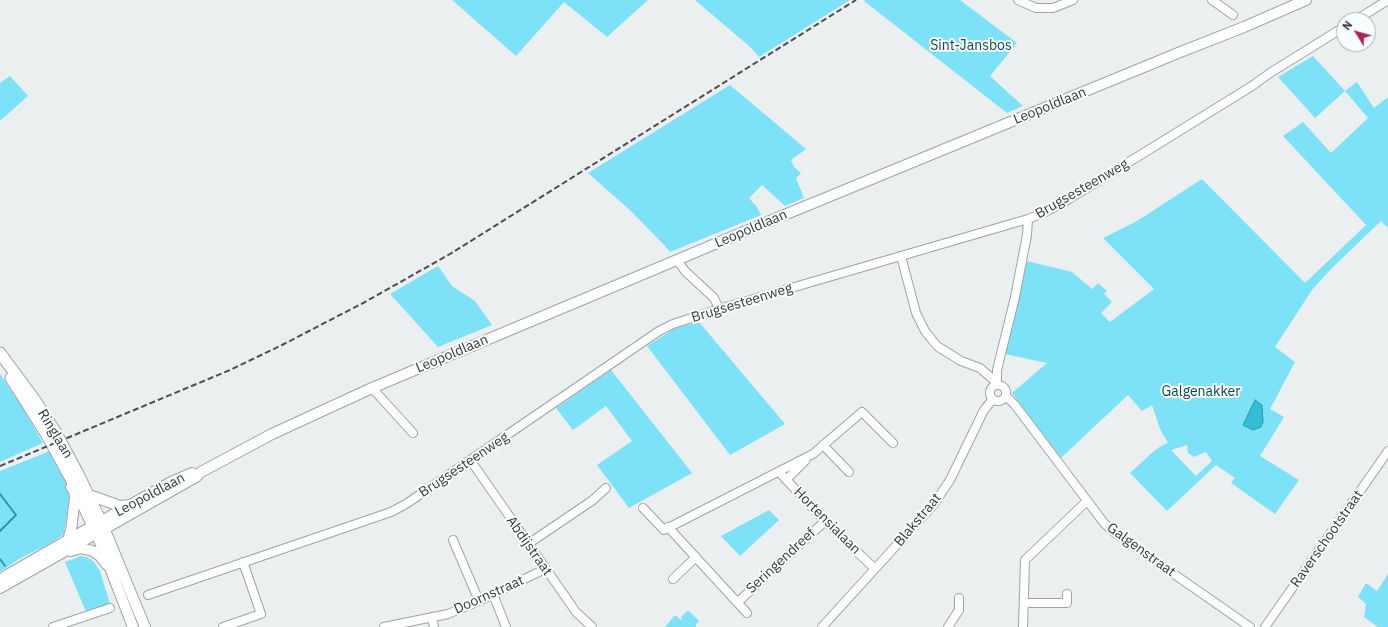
<!DOCTYPE html>
<style>
body{margin:0}
#map{position:relative;width:1388px;height:627px;overflow:hidden;background:#ebeff0;font-family:"IBM Plex Sans",sans-serif}
canvas{display:block}
.north{position:absolute;left:1336px;top:12px;width:40px;height:40px;box-sizing:border-box;background:#f8fdfe;border:1px solid #abafaf;border-radius:50%;rotate:307deg;font-size:11px;font-weight:700;line-height:16px;text-align:center;color:#373939}
.north::after{content:'';display:block;margin:auto;width:14px;height:18px;background:#af215a;clip-path:polygon(50% 0,100% 100%,50% 72%,0 100%)}
</style>
<div id="map">
<canvas width="1388" height="627"></canvas>
<div class="north">N</div>
</div>
<script>
const c = document.querySelector('canvas').getContext('2d');
c.lineJoin = 'round';
function fill(path, color) {
  c.fillStyle = color;
  c.fill(path, 'evenodd');
}
function toPath(rows) {
  const path = new Path2D();
  for (const r of rows) {
    if (r.length === 3) {
      path.moveTo(r[0] + r[2], r[1]);
      path.arc(r[0], r[1], r[2], 0, 2 * Math.PI);
      continue;
    }
    path.moveTo(r[0], r[1]);
    for (let i = 2; i < r.length; i += 2) path.lineTo(r[i], r[i + 1]);
  }
  return path;
}
function stroke(path, color, width, dash) {
  c.strokeStyle = color;
  c.lineWidth = width;
  c.lineCap = dash ? 'butt' : 'round';
  c.setLineDash(dash || []);
  c.stroke(path);
}
function label(font, color, halo, rows, align = 'center') {
  c.font = font + ' "IBM Plex Sans",sans-serif';
  c.lineWidth = 4;
  c.setLineDash([]);
  c.textBaseline = 'middle';
  c.strokeStyle = halo;
  c.fillStyle = color;
  for (const [text, x, y, turn = 0] of rows) {
    c.save();
    c.translate(x, y);
    c.rotate((+turn || 0) * Math.PI / 180);
    c.textAlign = isNaN(turn) ? turn : align;
    if (halo) c.strokeText(text, 0, 0);
    c.fillText(text, 0, 0);
    c.restore();
  }
}
const green = toPath([
 [452,0,648,0,607,37,564,2,516,56],
 [695,0,850,0,759,57,749,46],
 [866,0,960,0,1017,43,990,76,1023,106,1007,113,864,1],
 [1313,56,1345,91,1357,82,1374,108,1388,97,1388,228,1381,221,1332,268,1312,290,1275,347,1295,362,1270,409,1284,417,1260,456,1299,480,1275,514,1231,483,1235,478,1216,465,1167,511,1130,473,1154,451,1161,446,1168,443,1160,429,1152,405,1142,411,1128,395,1061,458,1012,393,1047,363,1005,354,1027,261,1072,272,1092,289,1098,283,1107,291,1104,294,1112,302,1101,313,1110,322,1154,289,1103,238,1137,221,1202,179,1305,283,1366,225,1283,136,1303,122,1331,153,1368,118,1345,91,1315,118,1278,77],
 [1187,445,1188,453,1194,457,1206,452,1212,461,1196,476,1171,450],
 [10,76,28,96,0,121,0,83],
 [730,85,806,149,791,160,794,167,801,173,796,178,804,198,785,206,762,185,749,198,757,207,761,215,670,252,665,246,632,212,588,173],
 [438,266,452,286,475,301,492,325,438,347,390,294],
 [699,322,785,424,730,455,647,346,677,327],
 [611,370,692,473,629,508,597,465,632,441,606,406,573,430,556,408],
 [0,374,21,405,43,443,0,462],
 [50,451,70,490,69,500,64,534,49,544,19,559,0,572,0,471],
 [769,510,779,520,740,556,721,536],
 [81,556,87,557,94,562,100,571,110,604,86,612,65,562],
 [1388,574,1388,627,1378,627,1364,617,1366,604,1358,597,1366,583,1377,591],
 [688,610,699,621,696,624,696,627,665,627,675,615,681,620,682,618,681,617]
]);
const water = toPath([
 [1255,400,1262,405,1263,422,1261,427,1253,430,1243,425,1255,400]
]);
const stream = toPath([
 [0,494,16,515,0,531],
 [0,559,5,566]
]);
const minor = toPath([
 [1018,0,1036,8,1053,8,1073,0],
 [1212,0,1233,15],
 [1356,20,1388,0],
 [901,256,916,313,925,331,937,346,961,361,980,368,996,382],
 [677,260,685,271,714,298,719,309],
 [998,393,8],
 [997,385,997,370,1015,297,1027,235,1028,219],
 [372,388,413,433],
 [1006,396,1015,405,1104,523,1115,533,1250,627],
 [823,445,849,472],
 [471,461,576,612,592,627],
 [779,472,825,521,875,569],
 [786,480,805,461],
 [643,508,664,530,813,454,862,412,893,443],
 [668,527,747,613],
 [453,540,479,601],
 [528,544,593,500,606,488],
 [673,579,696,557],
 [493,594,506,627],
 [148,595,391,512,406,504,659,331,673,324,719,309,1028,219,1045,212,1069,199,1155,146,1252,86,1270,73,1344,27],
 [738,602,825,521],
 [1024,603,1067,603,1067,594],
 [432,617,434,627],
 [53,627,110,608],
 [223,627,261,614,243,562],
 [384,627,448,614,479,601,545,569],
 [822,627,934,504,950,480,984,410,993,399],
 [948,627,959,610,959,598],
 [1023,627,1025,560,1087,501],
 [1265,627,1388,451]
]);
const major = toPath([
 [89,495,120,506,129,505],
 [102,523,145,627],
 [94,527,133,627],
 [68,540,71,530,75,498,74,491,71,487],
 [71,551,80,548,93,551,100,556,107,565],
 [0,580,9,574,68,540,171,482,192,473],
 [0,588,196,477,201,472,272,434,372,388,772,220,1178,53,1244,27,1306,0]
]);
const highway = toPath([
 [0,353,34,399,56,433,77,472,101,522],
 [11,378,47,435,70,477,93,526]
]);
const rail = toPath([
 [0,466,230,370,282,345,365,302,450,254,856,0]
]);
const parkNames = [
 ["Sint-Jansbos",971,46],
 ["Galgenakker",1201,392]
];
const streetNames = [
 ["Leopoldlaan",1050,106,-22],
 ["Brugsesteenweg",1082,189,-30],
 ["Leopoldlaan",751,229,-23],
 ["Brugsesteenweg",742,303,-17],
 ["Leopoldlaan",452,354,-23],
 ["Ringlaan",55,434,59],
 ["Brugsesteenweg",464,465,-34],
 ["Leopoldlaan",150,495,-28],
 ["Blakstraat",918,520,-50],
 ["Hortensialaan",827,521,45],
 ["Raverschootstraat",1327,539,-55],
 ["Abdijstraat",529,546,55],
 ["Galgenstraat",1141,550,36],
 ["Seringendreef",781,561,-43],
 ["Doornstraat",489,595,-24]
];
fill(green, '#7de2f7');
fill(water, '#30bfd7');
stroke(water, '#3297a8', 1);
stroke(stream, '#3297a8', 2);
stroke(minor, '#9fa3a4', 10);
stroke(major, '#9fa3a4', 12);
stroke(highway, '#9fa3a4', 13);
stroke(minor, '#fff', 8);
stroke(major, '#fff', 10);
stroke(highway, '#fff', 11);
stroke(rail, '#4c4f4f', 2, [6, 3]);
label('14px', '#0b4852', '#f8fdfe', parkNames);
label('14px', '#373939', '#f8fdfe', streetNames);
</script>
